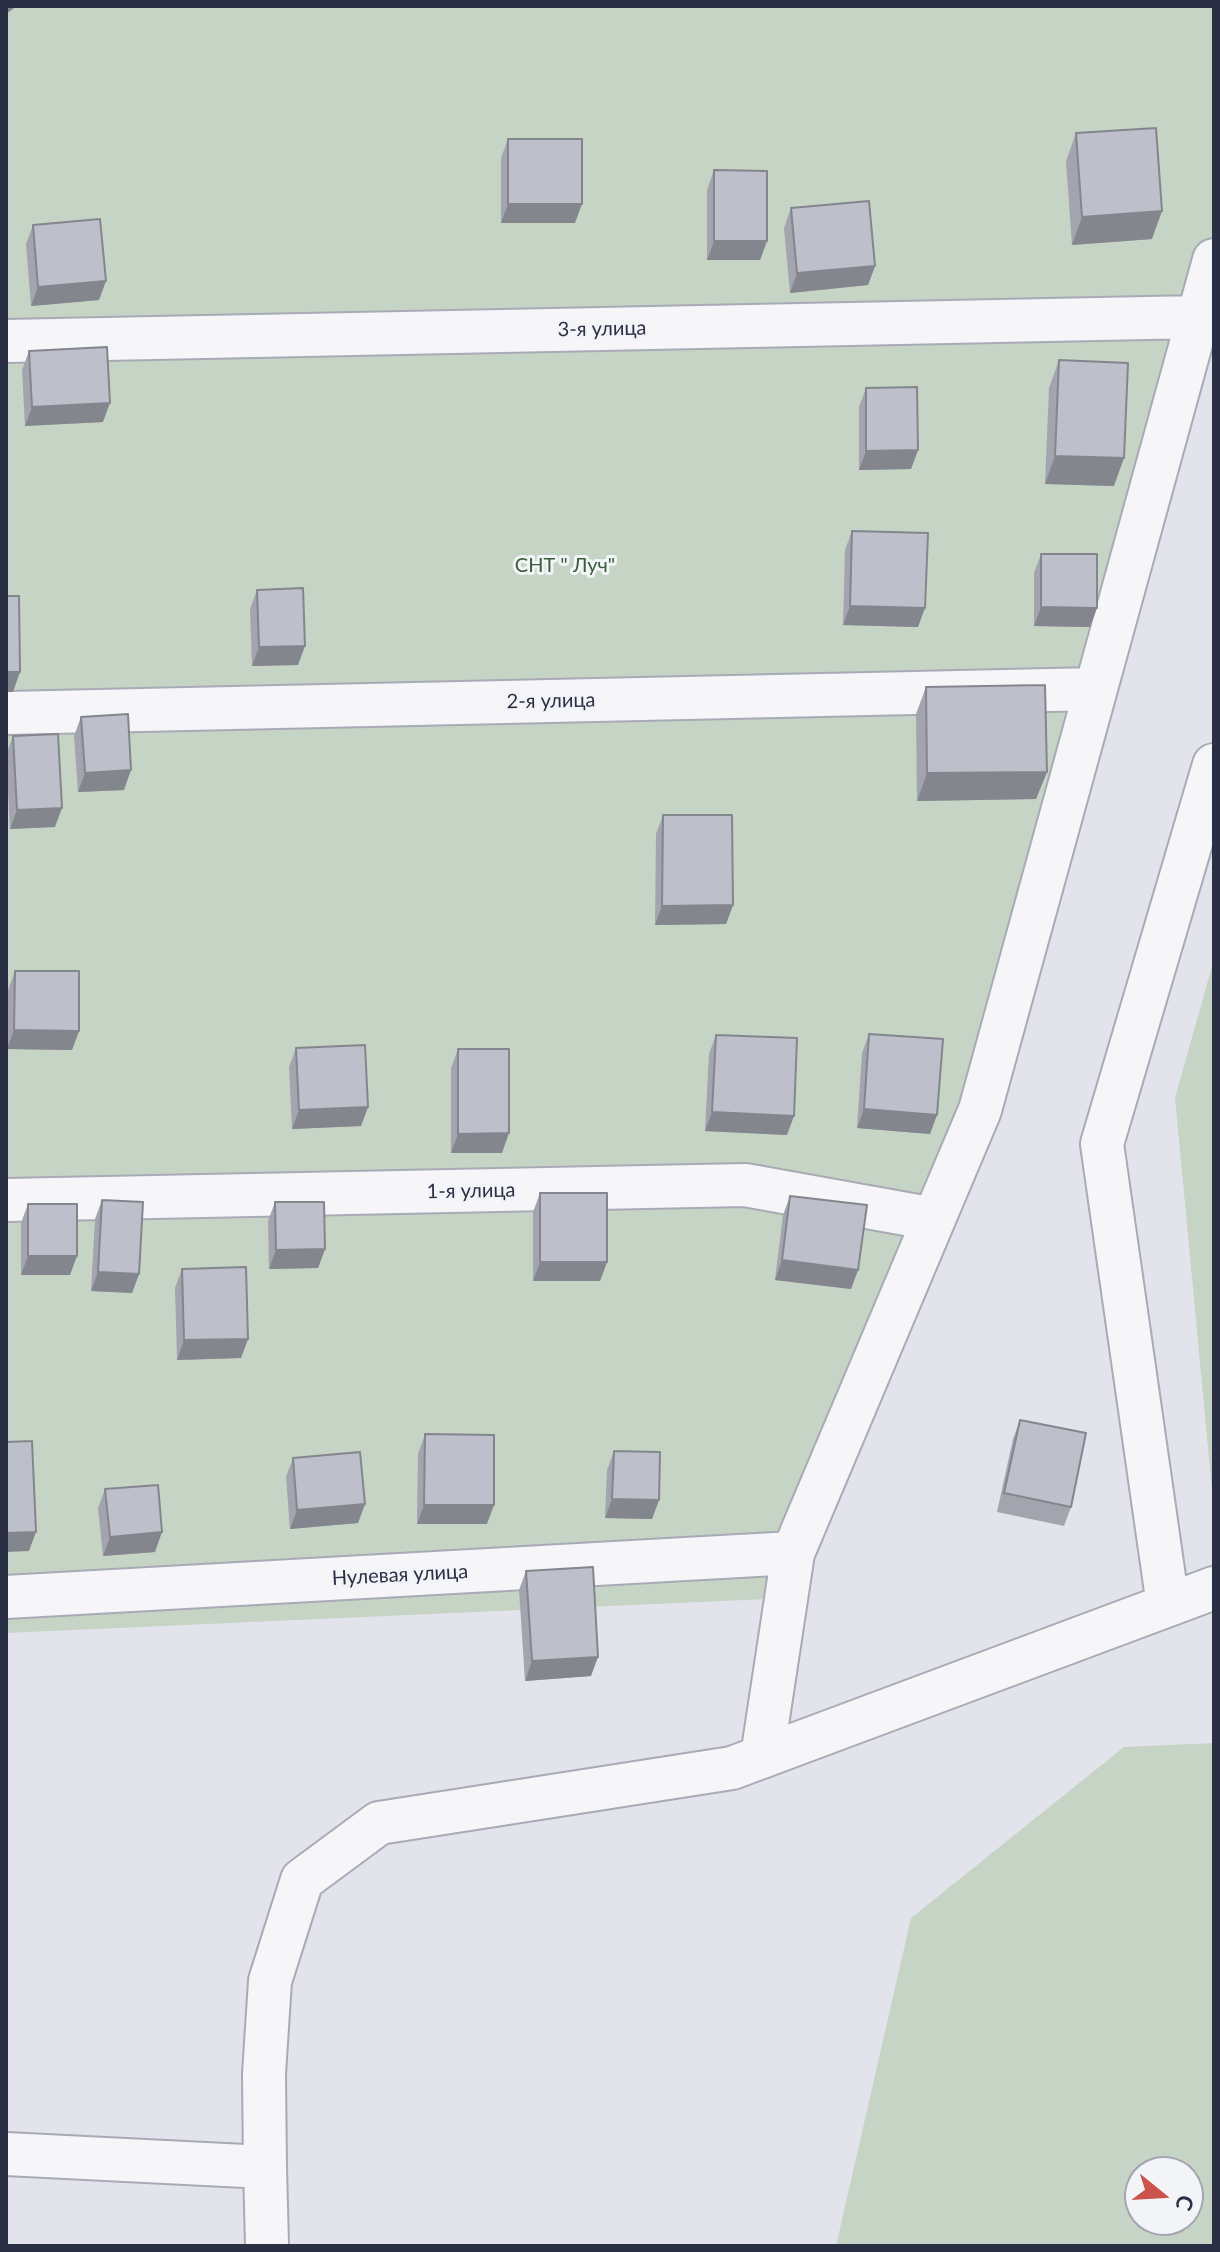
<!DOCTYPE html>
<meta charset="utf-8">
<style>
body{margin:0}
#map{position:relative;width:1220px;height:2252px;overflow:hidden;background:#e3e4eb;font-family:Lato,sans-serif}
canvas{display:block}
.frame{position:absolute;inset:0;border:8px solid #2b2f43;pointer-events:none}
.north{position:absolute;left:1124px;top:2156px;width:80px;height:80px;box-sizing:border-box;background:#f3f4f8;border:2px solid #a3a5b0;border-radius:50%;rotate:108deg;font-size:22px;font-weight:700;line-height:32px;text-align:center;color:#2b2f43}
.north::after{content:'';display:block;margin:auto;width:28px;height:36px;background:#cc524c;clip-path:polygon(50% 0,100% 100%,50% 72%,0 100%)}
</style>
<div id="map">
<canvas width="1220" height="2252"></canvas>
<div class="frame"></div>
<div class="north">С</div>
</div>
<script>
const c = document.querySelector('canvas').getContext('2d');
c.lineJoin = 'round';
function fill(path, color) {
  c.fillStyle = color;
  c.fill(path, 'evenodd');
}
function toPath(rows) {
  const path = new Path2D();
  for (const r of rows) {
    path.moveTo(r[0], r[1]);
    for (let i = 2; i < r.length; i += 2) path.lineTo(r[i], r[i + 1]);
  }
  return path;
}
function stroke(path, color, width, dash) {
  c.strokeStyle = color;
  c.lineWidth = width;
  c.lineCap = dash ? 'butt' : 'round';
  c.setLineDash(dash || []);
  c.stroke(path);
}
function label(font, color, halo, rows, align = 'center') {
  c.font = font + ' Lato,sans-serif';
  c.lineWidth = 6;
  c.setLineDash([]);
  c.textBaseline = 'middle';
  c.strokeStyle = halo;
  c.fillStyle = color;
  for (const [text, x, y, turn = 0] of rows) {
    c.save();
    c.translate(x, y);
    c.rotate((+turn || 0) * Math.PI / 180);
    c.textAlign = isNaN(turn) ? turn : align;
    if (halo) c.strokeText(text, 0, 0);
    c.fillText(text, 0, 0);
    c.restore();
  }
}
const green = toPath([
 [6,6,1214,6,1214,307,994,1114,816,1556,767,1599,6,1633],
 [1214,959,1214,1490,1212,1490,1175,1098],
 [1214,1743,1214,2246,836,2246,911,1918,1124,1747],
 [1140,2172,1188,2172,1188,2220,1140,2220]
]);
const minor = toPath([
 [6,341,1197,317],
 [6,713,1095,689],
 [6,1200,745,1185,934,1219],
 [6,1597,793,1553],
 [1168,1605,1102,1144,1214,765],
 [762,1757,793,1553,980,1110,1214,260],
 [6,2154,265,2167,267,2246],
 [265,2167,264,2074,270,1981,302,1880,379,1823,732,1768,1214,1588]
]);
const wall = toPath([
 [1076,133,1152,239,1072,245,1066,161],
 [508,139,575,223,501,223,501,158],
 [714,170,767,241,760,260,707,260,707,190],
 [791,208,875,266,868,285,790,293,784,228],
 [33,225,99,300,31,306,26,244],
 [29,351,103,422,25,426,22,370],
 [1059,360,1114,486,1045,484,1049,388],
 [866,388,918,450,911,469,859,470,859,407],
 [852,531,918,627,843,625,845,550],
 [1041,554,1090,627,1034,626,1034,573],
 [257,590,298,665,252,666,250,609],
 [926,687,1047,772,1036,799,917,801,916,714],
 [81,717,124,790,78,792,74,736],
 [13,736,55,827,10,829,6,755],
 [663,815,733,905,726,924,655,925,656,834],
 [15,971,79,1031,72,1050,7,1049,8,990],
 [869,1034,930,1134,857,1128,862,1053],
 [716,1035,787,1135,705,1131,709,1054],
 [296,1048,368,1107,361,1126,292,1129,289,1067],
 [458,1049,502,1153,451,1153,451,1068],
 [540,1193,607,1262,600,1281,533,1281,533,1212],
 [790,1196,858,1270,851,1289,775,1280,783,1215],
 [102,1200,139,1274,132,1293,91,1291,95,1219],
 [275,1202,325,1249,318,1268,269,1269,268,1221],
 [28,1204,70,1275,21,1275,21,1223],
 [182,1269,248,1339,241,1358,177,1360,175,1288],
 [1020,1420,1071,1507,1064,1526,997,1512,1013,1439],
 [425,1434,487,1524,417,1524,418,1454],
 [614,1451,659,1500,652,1519,605,1518,607,1470],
 [293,1458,365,1504,358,1523,290,1529,286,1477],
 [105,1489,155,1552,103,1556,98,1508],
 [526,1571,591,1676,525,1681,519,1590]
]);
const shadedWall = toPath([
 [6,6,17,6,6,14],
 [508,204,582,204,575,223,501,223],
 [1162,211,1152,239,1072,245,1082,217],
 [714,241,767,241,760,260,707,260],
 [875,266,868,285,790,293,797,273],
 [106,281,99,300,31,306,38,287],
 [110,403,103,422,25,426,32,407],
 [918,450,911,469,859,470,866,451],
 [1055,456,1124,458,1114,486,1045,484],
 [850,606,925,608,918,627,843,625],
 [1041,607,1097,608,1090,627,1034,626],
 [305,646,298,665,252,666,259,647],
 [6,672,20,672,13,692,6,692],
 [131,770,124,790,78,792,85,773],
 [1047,772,1036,799,917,801,927,773],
 [62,808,55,827,10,829,17,810],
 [733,905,726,924,655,925,662,906],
 [14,1030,79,1031,72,1050,7,1049],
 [368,1107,361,1126,292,1129,299,1110],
 [864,1109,937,1115,930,1134,857,1128],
 [712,1112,794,1116,787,1135,705,1131],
 [509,1133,502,1153,451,1153,458,1134],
 [325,1249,318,1268,269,1269,276,1250],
 [28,1256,77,1256,70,1275,21,1275],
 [782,1260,858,1270,851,1289,775,1280],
 [540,1262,607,1262,600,1281,533,1281],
 [98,1272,139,1274,132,1293,91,1291],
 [248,1339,241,1358,177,1360,184,1340],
 [612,1499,659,1500,652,1519,605,1518],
 [365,1504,358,1523,290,1529,297,1510],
 [424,1505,494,1505,487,1524,417,1524],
 [36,1532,29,1551,6,1552,6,1533],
 [162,1532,155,1552,103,1556,110,1537],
 [598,1657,591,1676,525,1681,532,1661]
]);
const building = toPath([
 [1156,128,1162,211,1082,217,1076,133,1156,128],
 [508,139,582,139,582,204,508,204,508,139],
 [714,170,767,171,767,241,714,241,714,170],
 [869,201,875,266,797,273,791,208,869,201],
 [100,219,106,281,38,287,33,225,100,219],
 [107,347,110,403,32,407,29,351,107,347],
 [1059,360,1128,363,1124,458,1055,456,1059,360],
 [917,387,918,450,866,451,866,388,917,387],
 [852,531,928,533,925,608,850,606,852,531],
 [1041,554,1097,554,1097,608,1041,607,1041,554],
 [303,588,305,646,259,647,257,590,303,588],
 [6,596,19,596,20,672,6,672,6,596],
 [1045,685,1047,772,927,773,926,687,1045,685],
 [128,714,131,770,85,773,81,717,128,714],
 [58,734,62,808,17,810,13,736,58,734],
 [663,815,732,815,733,905,662,906,663,815],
 [15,971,79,971,79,1031,14,1030,15,971],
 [869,1034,943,1039,937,1115,864,1109,869,1034],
 [716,1035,797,1038,794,1116,712,1112,716,1035],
 [365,1045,368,1107,299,1110,296,1048,365,1045],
 [458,1049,509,1049,509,1133,458,1134,458,1049],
 [540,1193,607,1193,607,1262,540,1262,540,1193],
 [790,1196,867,1205,858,1270,782,1260,790,1196],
 [102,1200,143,1202,139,1274,98,1272,102,1200],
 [275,1202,324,1202,325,1249,276,1250,275,1202],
 [28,1204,77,1204,77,1256,28,1256,28,1204],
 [246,1267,248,1339,184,1340,182,1269,246,1267],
 [1020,1420,1086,1433,1071,1507,1004,1493,1020,1420],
 [425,1434,494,1435,494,1505,424,1505,425,1434],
 [32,1441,36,1532,6,1533,6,1442,32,1441],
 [614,1451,660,1452,659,1500,612,1499,614,1451],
 [360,1452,365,1504,297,1510,293,1458,360,1452],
 [158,1485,162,1532,110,1537,105,1489,158,1485],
 [593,1567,598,1657,532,1661,526,1571,593,1567]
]);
const streetNames = [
 ["3-я улица",602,329,-1],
 ["2-я улица",551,701,-1],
 ["1-я улица",471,1191,-1],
 ["Нулевая улица",400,1575,-3]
];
const parkNames = [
 ["СНТ \" Луч\"",565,566]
];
fill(green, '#c5d4c4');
stroke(minor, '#a8aab5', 46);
stroke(minor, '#f6f6f9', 42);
fill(wall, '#a3a4ae');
fill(shadedWall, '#84868d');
fill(building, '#bdbfca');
stroke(building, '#84868d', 2);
label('20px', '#2b2f43', '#f3f4f8', streetNames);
label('20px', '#395e39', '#f3f4f8', parkNames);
</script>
